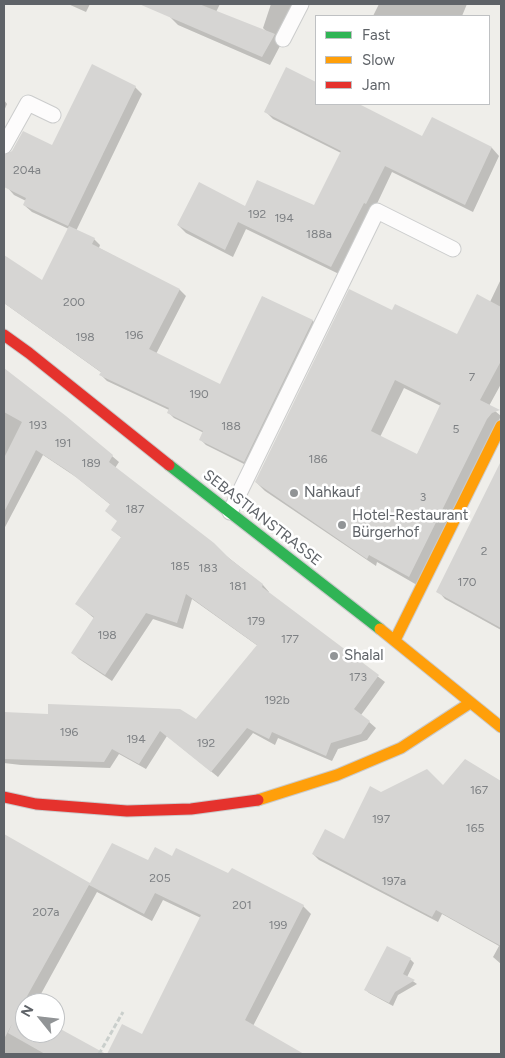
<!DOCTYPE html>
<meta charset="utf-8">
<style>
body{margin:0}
#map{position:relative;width:505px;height:1058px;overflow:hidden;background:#efeeea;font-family:Figtree,sans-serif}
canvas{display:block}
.frame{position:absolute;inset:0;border:5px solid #5f6368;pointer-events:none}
.legend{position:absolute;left:315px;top:15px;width:175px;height:90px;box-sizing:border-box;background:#fff;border:1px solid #bfc1c3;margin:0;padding:6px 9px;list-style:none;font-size:15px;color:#5f6368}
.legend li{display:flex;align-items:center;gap:10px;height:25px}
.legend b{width:25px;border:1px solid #bfc1c3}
.north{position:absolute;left:15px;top:993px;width:50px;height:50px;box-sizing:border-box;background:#fff;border:1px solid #bfc1c3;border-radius:50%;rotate:299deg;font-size:14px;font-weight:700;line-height:20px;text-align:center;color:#5f6368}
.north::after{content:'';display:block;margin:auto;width:18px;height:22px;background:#919496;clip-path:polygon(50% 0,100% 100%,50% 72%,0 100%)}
</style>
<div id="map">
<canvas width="505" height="1058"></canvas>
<div class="frame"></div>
<ul class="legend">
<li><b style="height:6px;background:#30b455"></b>Fast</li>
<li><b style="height:6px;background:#ff9f0a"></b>Slow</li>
<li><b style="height:6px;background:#e5322d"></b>Jam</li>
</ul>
<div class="north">N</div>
</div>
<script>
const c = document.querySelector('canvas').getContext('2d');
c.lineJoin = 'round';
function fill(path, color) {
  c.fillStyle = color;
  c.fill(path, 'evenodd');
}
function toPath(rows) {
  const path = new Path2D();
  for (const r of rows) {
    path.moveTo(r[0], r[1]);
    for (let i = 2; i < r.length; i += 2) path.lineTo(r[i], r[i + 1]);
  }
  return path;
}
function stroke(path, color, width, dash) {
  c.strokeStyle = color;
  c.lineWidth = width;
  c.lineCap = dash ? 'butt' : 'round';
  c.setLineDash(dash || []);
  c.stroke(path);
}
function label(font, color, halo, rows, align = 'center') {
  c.font = font + ' Figtree,sans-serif';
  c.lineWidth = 5;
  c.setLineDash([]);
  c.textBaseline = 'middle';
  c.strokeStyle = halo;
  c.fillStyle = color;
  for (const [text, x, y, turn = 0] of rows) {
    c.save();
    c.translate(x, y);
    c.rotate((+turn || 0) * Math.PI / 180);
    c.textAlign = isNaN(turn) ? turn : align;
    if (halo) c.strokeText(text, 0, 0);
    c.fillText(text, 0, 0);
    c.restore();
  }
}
const shadow = toPath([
 [68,4,90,4,86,12],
 [177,4,220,4,216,12,268,33,263,28,271,4,302,4,270,65,178,25,170,17],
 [379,4,467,4,462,16,373,16],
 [287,69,316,84,316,104,355,104,423,138,432,119,492,148,499,156,473,212,392,172,374,210,339,274,246,229,233,257,186,233,178,225,246,207,315,207,341,153,273,119,265,111],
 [135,87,142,94,76,231,94,239,100,245,99,248,180,290,186,296,156,354,220,386,263,297,313,321,319,327,250,467,206,445,200,439,204,433,174,418,168,412,169,410,107,381,101,375,102,373,4,303,4,256,43,282,69,229,32,212,24,205,26,201,14,195,7,187,53,147],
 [4,100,7,104,4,111],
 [501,279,501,384,489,406,501,416,417,585,377,562,376,566,265,491,256,482,393,312,458,335,490,302],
 [404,388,441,406,417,455,380,437],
 [4,372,23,384,112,456,119,462,115,468,263,585,269,592,268,593,385,682,361,715,376,728,367,740,338,749,332,761,278,738,275,745,253,733,218,777,167,736,146,769,119,754,110,768,21,765,4,763,4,713,196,721,258,646,192,599,183,629,153,619,112,681,79,659,73,653,95,619,77,604,122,538,112,530,118,521,111,505,76,477,43,455,4,529],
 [497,471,501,473,501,630,445,599,438,591],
 [465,761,501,782,501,964,493,957,499,946,442,914,438,922,319,860,313,854,345,841,381,793,443,787],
 [4,842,91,885,148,861,172,857,228,875,303,906,311,914,253,1026,301,1054,108,1054,123,1025,142,1036,201,918,163,900,152,921,97,892,36,1003,25,1003,25,1033,55,1033,55,1027,104,1054,4,1054],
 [410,959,414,963,407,977,417,984,398,995,393,1006,369,993,366,990]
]);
const building = toPath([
 [139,4,199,4,275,34,262,57],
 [92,64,136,86,68,226,23,205,26,198,4,187,4,155,12,151,23,131,52,145],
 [286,67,316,82,316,104,359,104,422,136,432,117,492,147,465,205,385,166,366,204,364,203,331,267,238,222,225,250,177,225,199,182,245,206,257,180,314,205,341,151,264,112],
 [69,226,95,238,92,244,180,289,149,349,220,384,262,296,313,320,244,462,199,440,203,431,167,413,169,408,99,375,101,372,4,303,4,255,42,280],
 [349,289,392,310,395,304,457,334,477,294,501,307,501,361,480,400,500,410,492,413,487,419,409,577,369,555,367,559,255,482],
 [395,380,441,403,417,454,371,431],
 [4,368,66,416,113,455,109,462,214,543,230,559,263,584,262,587,379,675,354,709,370,721,361,734,331,743,326,756,272,732,269,739,247,728,211,772,160,731,139,764,112,749,104,762,4,759,4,712,48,714,48,704,180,709,196,719,257,645,186,594,177,623,146,613,105,675,71,653,94,617,75,604,121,537,111,530,117,521,105,511,110,504,68,471,36,450,4,512,4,458,22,422,4,412],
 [501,461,501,628,436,592],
 [465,759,501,781,501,946,436,910,432,917,312,854,325,829,344,839,370,786,381,792,427,769,443,785],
 [4,834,90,883,112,843,148,860,155,847,172,856,176,848,228,873,232,868,304,905,245,1020,304,1054,107,1054,122,1024,142,1034,201,915,155,893,144,914,89,885,21,1007,25,1009,25,1033,55,1033,55,1026,106,1054,45,1054,8,1033,12,1024,4,1039],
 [387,946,411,958,403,974,415,980,395,992,389,1003,364,990]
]);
const path = toPath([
 [99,1054,123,1012]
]);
const lane = toPath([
 [283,39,301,4],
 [4,146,28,103,53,115],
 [230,512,377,211,453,249]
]);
const fast = toPath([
 [169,465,380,629]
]);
const slow = toPath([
 [380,629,501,727],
 [395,640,501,426],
 [258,800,337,775,401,748,470,703]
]);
const jam = toPath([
 [4,335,29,353,169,465],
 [4,797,36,804,127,811,191,809,258,800]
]);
const markers = [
 [294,493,5,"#919496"],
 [342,525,5,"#919496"],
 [334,656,5,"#919496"]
];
const numberNames = [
 ["204a",27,170],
 ["192",257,214],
 ["194",284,218],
 ["188a",319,234],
 ["200",74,302],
 ["196",134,335],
 ["198",85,337],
 ["7",472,377],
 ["190",199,394],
 ["193",38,425],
 ["188",231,426],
 ["5",456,429],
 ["191",63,443],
 ["186",318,459],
 ["189",91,463],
 ["3",423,497],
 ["187",135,509],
 ["2",484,551],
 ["185",180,566],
 ["183",208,568],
 ["170",467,582],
 ["181",238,586],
 ["179",256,621],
 ["198",107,635],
 ["177",290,639],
 ["173",358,677],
 ["192b",277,700],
 ["196",69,732],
 ["194",136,739],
 ["192",206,743],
 ["167",479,790],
 ["197",381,819],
 ["165",475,828],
 ["205",160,878],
 ["197a",394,881],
 ["201",242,905],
 ["207a",46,912],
 ["199",278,925]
];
const poiNames = [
 ["Nahkauf",304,493],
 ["Hotel-Restaurant",352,516],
 ["Bürgerhof",352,533],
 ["Shalal",344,656]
];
const streetNames = [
 ["SEBASTIANSTRASSE",262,518,38]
];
fill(shadow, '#0003');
fill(building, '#d6d5d3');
stroke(lane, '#cbcccc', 17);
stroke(fast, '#cacacb', 13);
stroke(slow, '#cacacb', 13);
stroke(jam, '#cacacb', 13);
stroke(path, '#cacfcc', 3, [5, 2.5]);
stroke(lane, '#fdfcfc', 15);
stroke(fast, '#30b455', 11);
stroke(slow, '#ff9f0a', 11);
stroke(jam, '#e5322d', 11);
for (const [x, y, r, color] of markers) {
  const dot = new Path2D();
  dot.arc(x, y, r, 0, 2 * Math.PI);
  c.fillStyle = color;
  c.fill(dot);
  stroke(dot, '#fff', 2);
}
label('12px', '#7e8184', null, numberNames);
label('15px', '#5f6368', '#fff', poiNames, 'left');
label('15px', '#5f6368', '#fff', streetNames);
</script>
